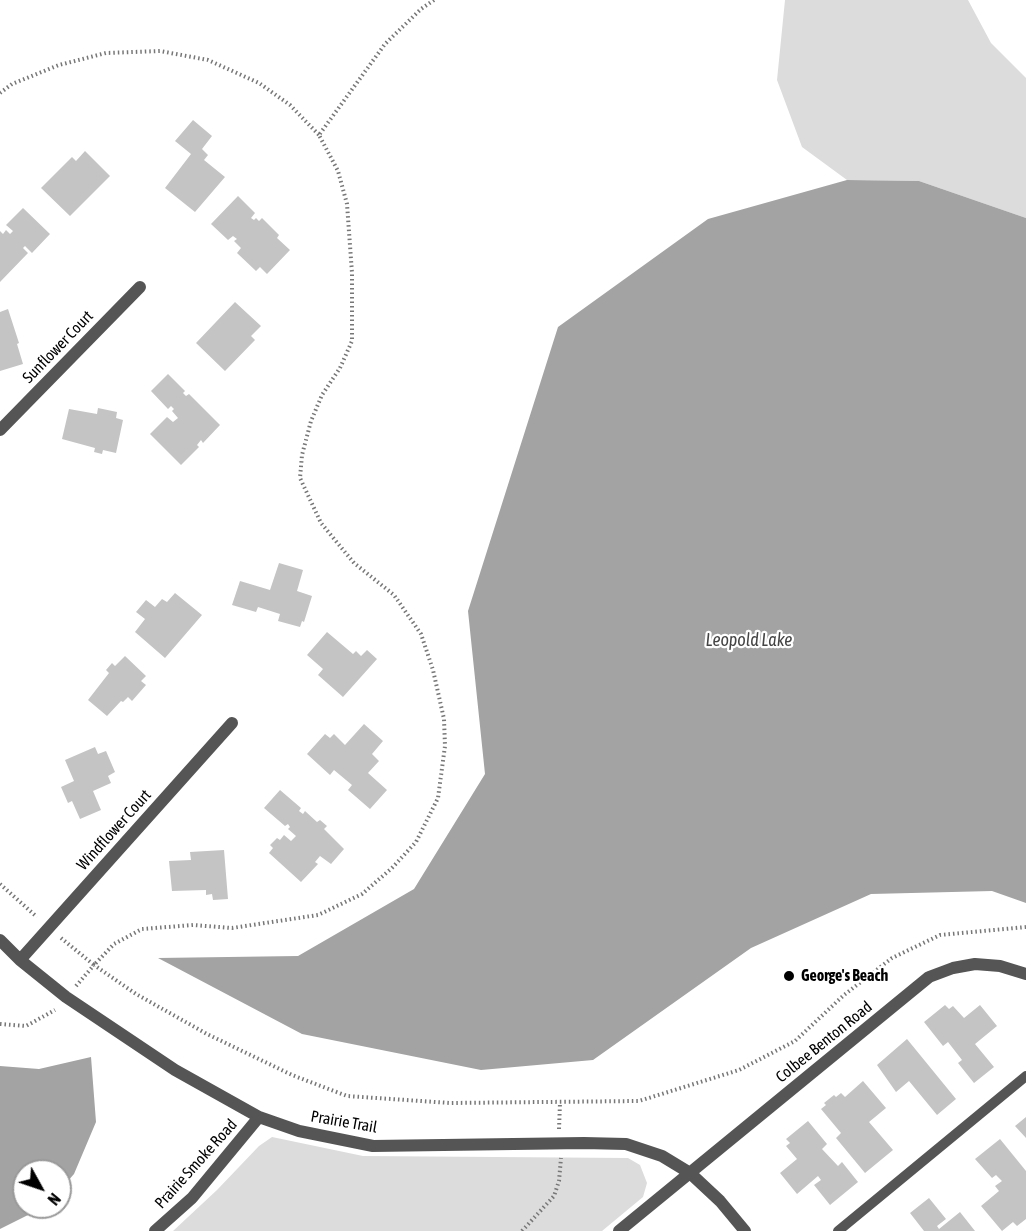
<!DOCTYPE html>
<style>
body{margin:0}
#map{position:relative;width:1026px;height:1231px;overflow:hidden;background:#fff;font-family:"Asap Condensed",sans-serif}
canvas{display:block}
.north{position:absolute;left:12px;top:1159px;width:60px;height:60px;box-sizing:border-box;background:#fff;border:2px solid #999;border-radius:50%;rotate:130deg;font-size:16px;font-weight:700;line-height:24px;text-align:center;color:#000}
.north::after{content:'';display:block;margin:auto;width:21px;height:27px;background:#000;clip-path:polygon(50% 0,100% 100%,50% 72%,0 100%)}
</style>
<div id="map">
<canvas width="1026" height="1231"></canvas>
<div class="north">N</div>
</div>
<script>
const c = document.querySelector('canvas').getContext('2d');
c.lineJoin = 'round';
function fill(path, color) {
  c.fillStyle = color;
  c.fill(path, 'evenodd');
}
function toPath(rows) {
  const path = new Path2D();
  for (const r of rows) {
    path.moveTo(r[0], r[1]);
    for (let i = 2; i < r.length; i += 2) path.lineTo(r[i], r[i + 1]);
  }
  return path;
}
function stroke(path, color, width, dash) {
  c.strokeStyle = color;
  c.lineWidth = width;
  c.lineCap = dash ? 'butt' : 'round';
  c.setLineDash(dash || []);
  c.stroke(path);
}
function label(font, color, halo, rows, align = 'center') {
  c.font = font + ' "Asap Condensed",sans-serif';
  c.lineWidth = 4.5;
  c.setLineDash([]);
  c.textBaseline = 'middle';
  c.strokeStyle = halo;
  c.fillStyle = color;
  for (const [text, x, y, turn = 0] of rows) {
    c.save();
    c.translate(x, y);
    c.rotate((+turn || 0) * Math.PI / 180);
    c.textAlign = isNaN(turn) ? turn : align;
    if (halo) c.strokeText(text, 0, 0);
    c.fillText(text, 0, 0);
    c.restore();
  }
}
const green = toPath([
 [785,0,968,0,991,43,1026,78,1026,218,919,181,847,180,802,147,777,80],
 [272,1137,363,1156,628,1158,640,1165,647,1183,643,1197,602,1231,173,1231,217,1190,259,1146]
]);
const water = toPath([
 [847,180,919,181,1026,218,1026,903,992,891,871,894,751,948,593,1060,481,1070,302,1034,158,958,298,956,414,889,485,774,468,611,558,327,708,219],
 [91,1057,96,1122,74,1174,60,1190,60,1171,24,1171,24,1207,44,1207,0,1229,0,1066,39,1069]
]);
const building = toPath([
 [193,120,212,136,202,149,208,155,204,160,225,177,195,212,165,188,191,154,175,141],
 [85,151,110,176,70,216,41,188,72,157,76,161],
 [238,196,255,213,251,218,254,220,256,218,259,221,262,218,279,235,277,238,290,250,267,274,260,267,256,271,237,253,241,248,234,241,237,239,233,236,228,240,211,224],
 [23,208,50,234,32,253,25,246,23,248,28,253,0,282,0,231,3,234,6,230,10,234,13,231,6,225],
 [235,302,261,326,251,336,255,340,225,371,196,343],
 [8,309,19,343,17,344,23,364,0,371,0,312],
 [168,374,185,391,183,393,186,396,189,394,220,425,203,443,201,440,197,445,199,447,181,465,150,434,167,417,173,422,178,418,172,411,174,409,171,406,168,409,151,391],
 [98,408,117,412,116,418,123,420,116,453,103,450,102,454,94,452,95,448,62,439,69,409,97,414],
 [279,563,303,570,297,591,312,596,304,622,302,621,300,627,278,621,280,614,258,607,256,612,232,605,240,581,270,590],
 [175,593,202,615,165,658,135,632,145,619,136,612,146,600,155,607,162,599,167,602],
 [327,632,353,654,356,651,361,656,367,650,377,659,343,697,318,675,323,669,307,655],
 [125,656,146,676,141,681,146,685,132,701,128,697,123,702,121,701,107,716,88,700,109,673,106,670,112,663,115,666],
 [364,724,383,741,372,754,379,761,368,773,387,790,370,809,348,790,352,785,334,770,330,775,307,754,325,734,330,738,334,734,345,745],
 [95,747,98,754,106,751,115,772,108,776,111,783,93,791,101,810,80,819,72,801,68,803,61,787,74,781,65,760],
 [280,790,301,808,299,811,303,814,305,811,317,822,320,820,327,826,324,829,344,849,331,864,320,856,315,862,318,864,301,882,269,853,273,848,270,845,277,838,280,840,284,835,291,841,296,836,288,829,290,827,288,824,285,826,264,808],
 [224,850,228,899,213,900,212,894,206,895,206,890,172,891,169,861,191,860,190,852],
 [945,1005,949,1009,953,1006,964,1018,980,1005,997,1026,975,1044,994,1067,974,1083,958,1063,962,1060,948,1042,943,1046,924,1022],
 [907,1039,956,1099,937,1115,909,1081,896,1092,877,1065],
 [863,1081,886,1108,869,1122,893,1150,865,1173,836,1138,841,1133,821,1109,826,1105,824,1103,834,1095,836,1097,841,1093,845,1097],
 [1026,1117,1026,1138,1015,1126],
 [808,1121,827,1144,822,1149,838,1166,842,1162,858,1182,830,1205,814,1185,821,1180,818,1176,797,1194,780,1173,797,1159,786,1146,790,1143,786,1139],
 [1000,1139,1026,1171,1026,1219,1017,1226,1013,1222,1002,1231,981,1206,999,1191,995,1186,1002,1181,996,1175,992,1178,975,1159],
 [929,1198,946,1219,937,1226,939,1229,960,1212,975,1231,924,1231,910,1213]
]);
const path = toPath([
 [0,93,12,84,59,65,106,53,160,51,208,60,259,83,290,105,319,135],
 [0,884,37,917],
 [61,938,94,965,114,944,142,929,193,925,232,928,318,915,362,894,392,868,416,842,438,798,445,746,444,719,433,670,421,634,394,595,354,563,321,523,300,478,302,455,311,421,322,395,340,368,352,341,352,273,347,204,338,171,319,135,385,44,421,9,434,0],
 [76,986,94,965,136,994,207,1034,292,1075,347,1096,450,1103,639,1101,739,1070,795,1041,844,995,892,958,940,935,1026,927],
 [0,1024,26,1026,55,1010],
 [559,1129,560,1103],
 [522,1231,554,1196,559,1181,561,1158]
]);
const service = toPath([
 [838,1231,1026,1076]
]);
const minor = toPath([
 [0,430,140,287],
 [0,940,20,960,66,997,175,1070,259,1117,299,1131,373,1146,584,1143,626,1144,662,1156,690,1173,720,1201,745,1231],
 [20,960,232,723],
 [155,1231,192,1198,259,1117],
 [619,1231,929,977,953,968,975,964,1000,966,1026,974]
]);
const markers = [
 [789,976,6,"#000"]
];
const streetNames = [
 ["Sunflower Court",58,347,-46],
 ["Windflower Court",114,830,-48],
 ["Colbee Benton Road",824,1042,-39],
 ["Prairie Trail",344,1122,10],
 ["Prairie Smoke Road",196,1164,-48]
];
const poiNames = [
 ["George's Beach",801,976]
];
const waterNames = [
 ["Leopold Lake",749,640]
];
fill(green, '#dcdcdc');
fill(water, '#a3a3a3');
fill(building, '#c4c4c4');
stroke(path, '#777', 4, [1.5, 3]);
stroke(service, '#555', 10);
stroke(minor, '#555', 12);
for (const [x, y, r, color] of markers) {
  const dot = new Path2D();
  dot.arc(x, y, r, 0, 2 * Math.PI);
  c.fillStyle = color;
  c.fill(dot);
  stroke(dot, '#fff', 2);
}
label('16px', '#000', '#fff', streetNames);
label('bold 16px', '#000', '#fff', poiNames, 'left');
label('italic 18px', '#444', '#fff', waterNames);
</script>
